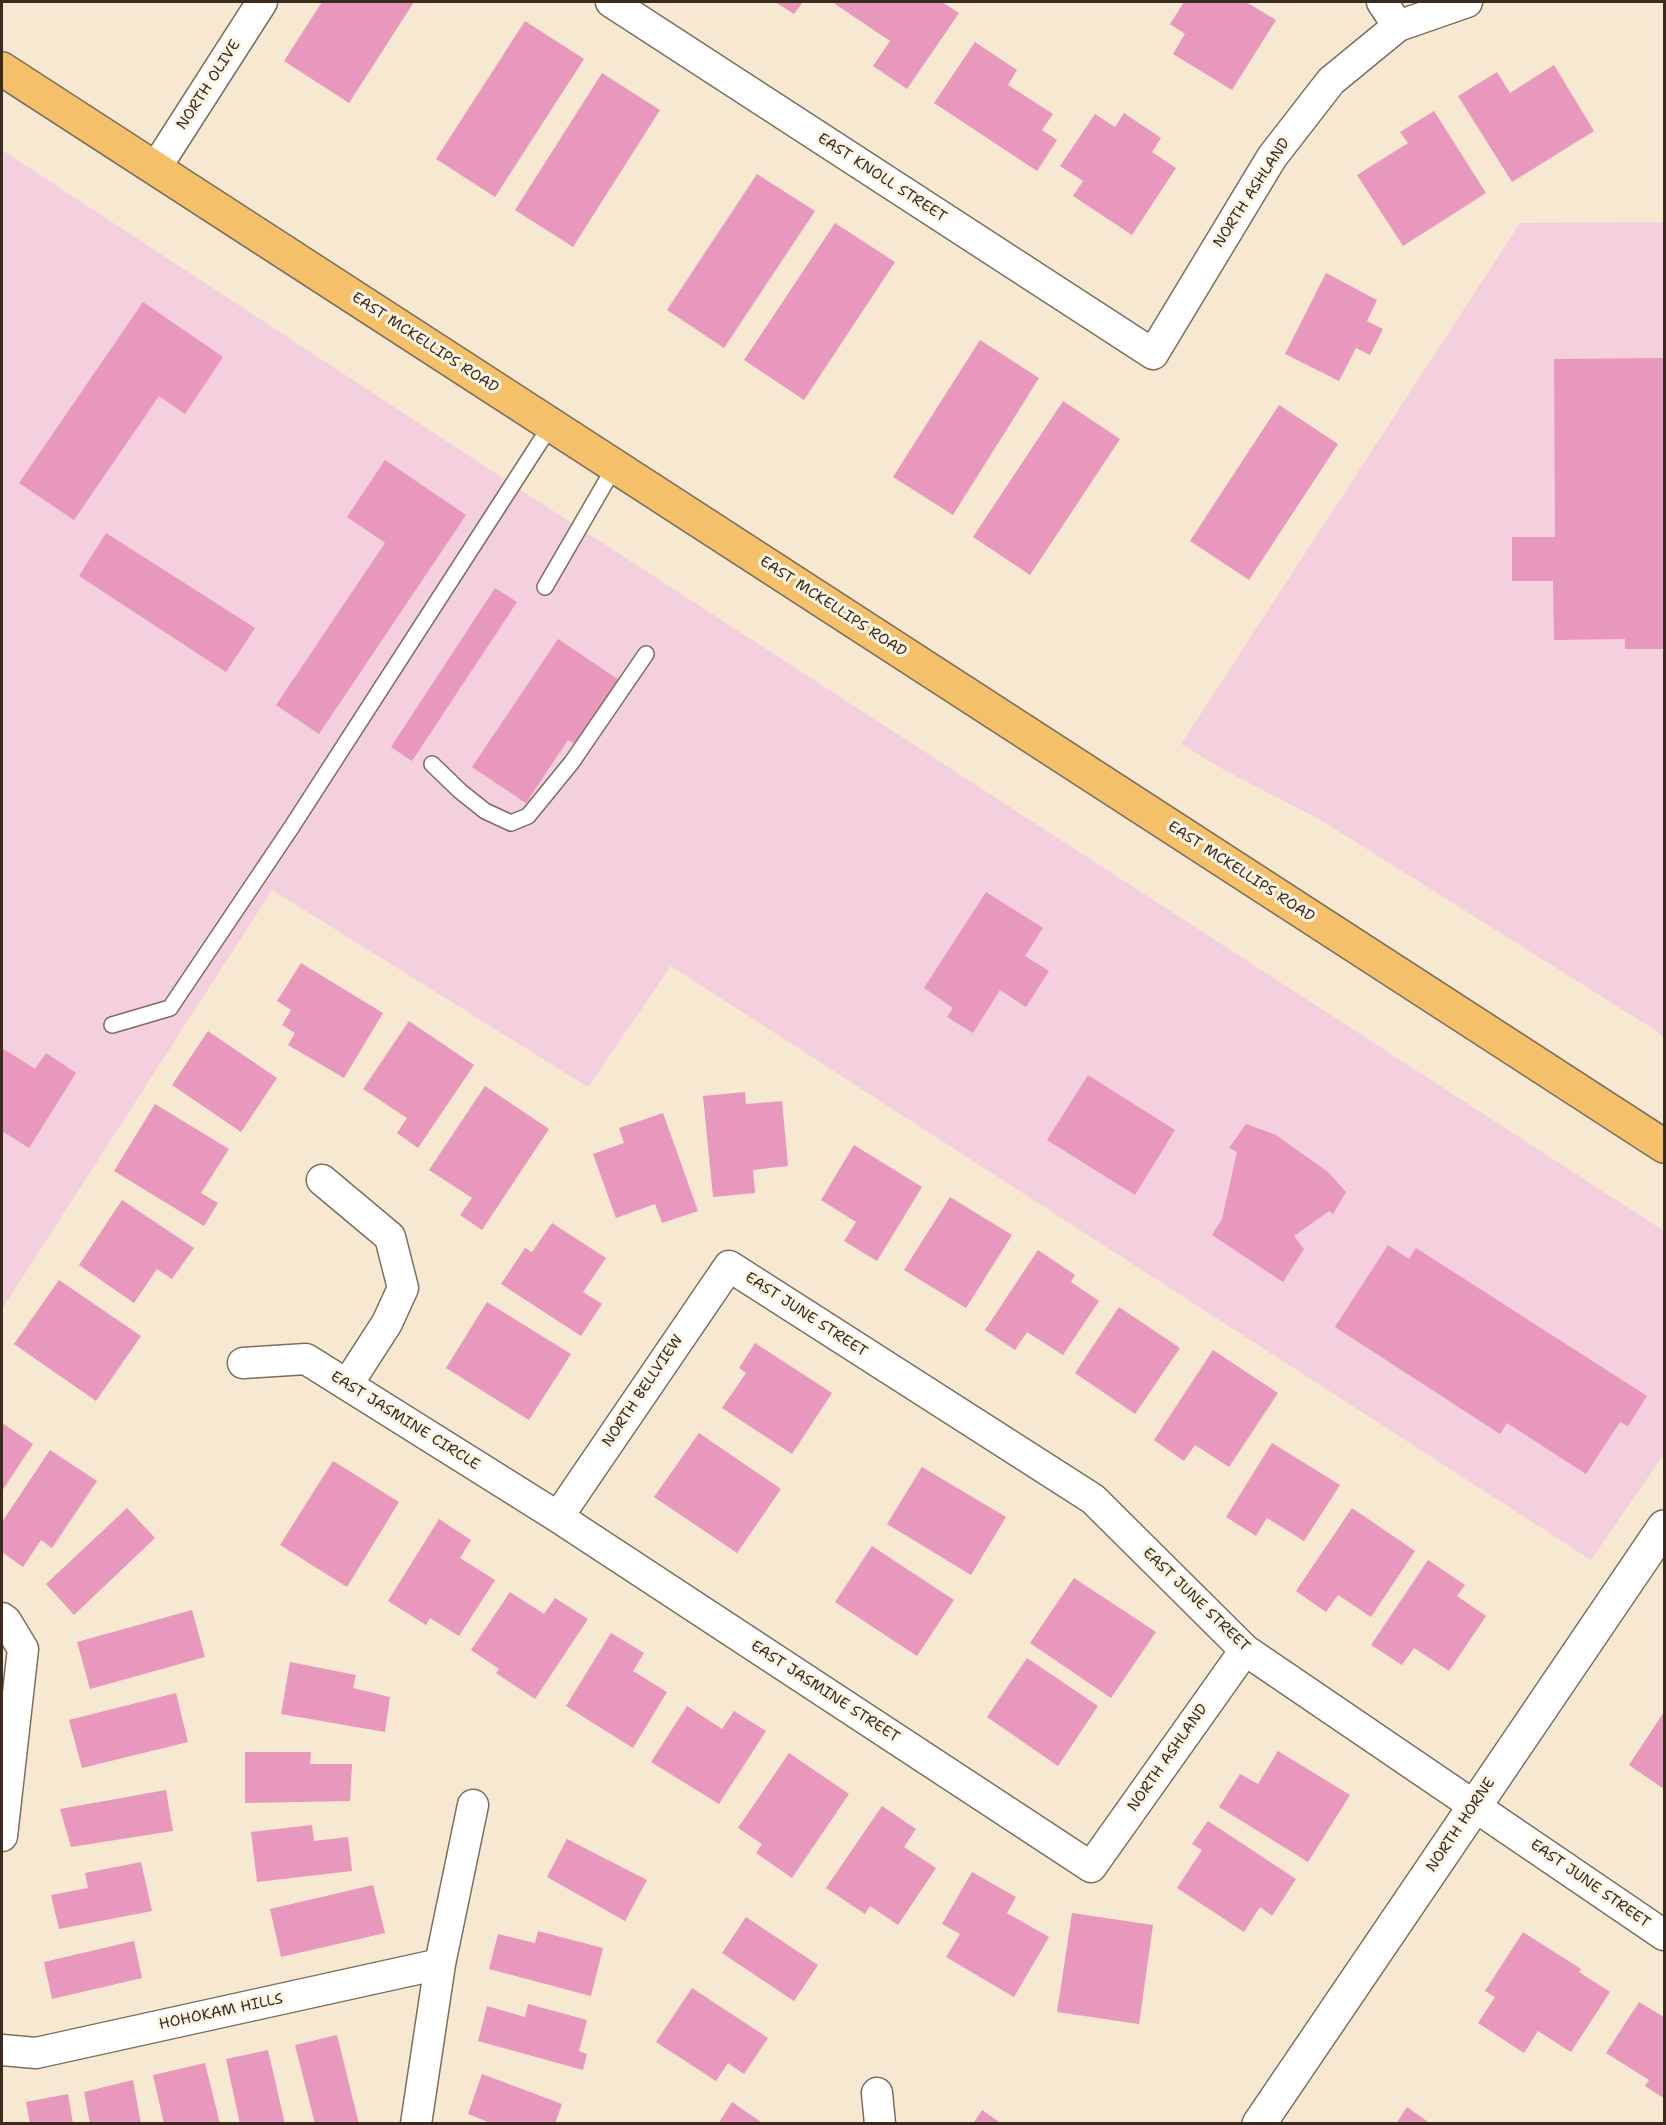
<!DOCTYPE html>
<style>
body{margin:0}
#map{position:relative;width:1666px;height:2125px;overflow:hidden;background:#f7e9d1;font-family:"Shantell Sans",sans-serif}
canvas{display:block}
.frame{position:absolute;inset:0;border:3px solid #3b2a1e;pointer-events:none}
</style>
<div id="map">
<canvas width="1666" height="2125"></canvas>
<div class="frame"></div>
</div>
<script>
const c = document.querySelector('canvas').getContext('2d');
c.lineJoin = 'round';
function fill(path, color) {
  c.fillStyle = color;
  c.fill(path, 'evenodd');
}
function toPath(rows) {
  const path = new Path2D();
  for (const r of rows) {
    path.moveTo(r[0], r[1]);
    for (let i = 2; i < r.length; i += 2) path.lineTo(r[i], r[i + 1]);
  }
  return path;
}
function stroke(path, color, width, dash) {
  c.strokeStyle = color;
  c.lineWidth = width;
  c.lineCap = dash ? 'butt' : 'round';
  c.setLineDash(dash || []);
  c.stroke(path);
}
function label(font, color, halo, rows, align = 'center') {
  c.font = font + ' "Shantell Sans",sans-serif';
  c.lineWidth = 6;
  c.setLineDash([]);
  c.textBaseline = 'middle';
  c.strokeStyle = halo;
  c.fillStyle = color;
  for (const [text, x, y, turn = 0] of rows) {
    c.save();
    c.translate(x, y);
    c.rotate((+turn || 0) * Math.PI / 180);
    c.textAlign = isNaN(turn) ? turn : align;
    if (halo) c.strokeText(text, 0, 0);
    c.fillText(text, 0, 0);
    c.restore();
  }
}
const built = toPath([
 [2,150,527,494,1664,1231,1664,1454,1591,1560,671,966,588,1087,272,890,2,1309],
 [1664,222,1664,1038,1655,1030,1319,819,1226,771,1181,744,1520,223]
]);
const building = toPath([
 [322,2,414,2,349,103,284,61],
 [775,2,803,2,794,14],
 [837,2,942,2,959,13,907,89,873,66,890,41,835,4],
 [1184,2,1246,2,1276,20,1232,90,1173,54,1185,34,1170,24],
 [525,21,584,59,495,197,436,159],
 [975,42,1017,70,1008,85,1053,114,1042,130,1057,140,1037,171,934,103],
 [1554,65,1594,131,1512,182,1458,96,1497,72,1510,93],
 [602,73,660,110,573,247,515,210],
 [1434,111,1486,193,1403,246,1357,175,1408,143,1400,132],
 [1124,113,1161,138,1152,152,1176,168,1132,235,1073,196,1083,181,1060,166,1095,114,1115,127],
 [757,174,815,211,724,348,667,310],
 [835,223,895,262,804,400,744,360],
 [1326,273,1377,300,1367,321,1383,329,1370,355,1356,348,1339,381,1285,354],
 [143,302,223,357,185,414,159,396,74,520,19,483],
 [980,340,1039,378,953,515,893,477],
 [1664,358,1664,649,1625,649,1625,639,1554,640,1553,581,1512,581,1512,537,1555,537,1554,359],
 [1063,401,1120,439,1030,575,973,537],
 [1279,405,1338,444,1249,580,1190,541],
 [385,460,466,515,319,734,276,705,385,543,347,517],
 [106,533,255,628,226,672,79,576],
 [495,588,517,602,412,761,391,747],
 [558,639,622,682,578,746,568,740,526,803,472,767],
 [986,892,1043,928,1025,956,1049,971,1026,1007,1000,990,973,1033,947,1017,953,1008,924,988],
 [301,963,383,1013,344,1078,288,1045,295,1033,282,1025,291,1010,277,1001],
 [409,1021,474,1065,418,1148,397,1133,407,1118,363,1089],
 [208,1031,277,1078,241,1132,172,1085],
 [2,1048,35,1069,46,1053,76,1073,29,1148,2,1131],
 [1088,1075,1175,1130,1135,1195,1047,1140],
 [485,1086,549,1129,482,1230,460,1215,472,1198,429,1170],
 [745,1092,746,1104,782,1101,788,1166,753,1170,755,1193,713,1197,703,1096],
 [155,1104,229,1149,201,1193,218,1203,204,1226,114,1171],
 [663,1113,698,1211,662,1223,655,1204,616,1218,593,1154,624,1143,619,1128],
 [1246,1124,1276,1135,1328,1172,1346,1192,1333,1214,1329,1211,1294,1236,1304,1249,1283,1282,1212,1235,1222,1219,1237,1152,1229,1148],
 [854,1145,922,1187,877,1261,844,1241,856,1222,821,1200],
 [950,1197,1012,1235,966,1308,904,1270],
 [122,1200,194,1248,172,1279,157,1269,134,1303,79,1265],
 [552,1223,606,1258,583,1292,602,1304,581,1336,501,1284,525,1248,532,1252],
 [1388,1245,1409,1259,1416,1248,1647,1396,1628,1426,1620,1422,1586,1474,1507,1423,1500,1434,1335,1327],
 [1038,1250,1075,1275,1071,1282,1099,1301,1063,1355,1027,1332,1015,1350,985,1330],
 [59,1280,141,1336,96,1401,14,1344],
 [487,1302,571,1354,529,1420,446,1368],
 [1119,1307,1180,1348,1135,1414,1075,1373],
 [755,1343,832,1393,792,1454,722,1408,746,1373,739,1368],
 [1213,1350,1278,1393,1229,1467,1195,1445,1184,1461,1154,1440],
 [2,1423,33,1444,2,1491],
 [699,1433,781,1489,737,1553,654,1497],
 [1272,1443,1340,1485,1304,1541,1267,1518,1256,1536,1226,1517],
 [50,1450,97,1481,52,1548,41,1540,23,1567,2,1552,2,1522],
 [333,1461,399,1502,347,1587,280,1545],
 [922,1467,1006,1517,971,1575,887,1524],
 [127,1508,155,1538,74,1615,46,1584],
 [1352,1508,1415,1551,1371,1617,1338,1595,1326,1612,1296,1591],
 [439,1519,471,1540,460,1558,495,1580,459,1636,430,1618,426,1625,388,1601],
 [872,1546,954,1600,917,1656,835,1602],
 [1428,1560,1465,1585,1457,1596,1486,1616,1449,1671,1414,1648,1402,1665,1371,1645],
 [1074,1578,1156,1632,1111,1698,1030,1643],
 [510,1592,544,1614,555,1598,588,1619,535,1699,496,1673,499,1669,471,1650],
 [192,1610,205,1657,90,1689,77,1642],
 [611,1633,644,1653,633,1671,667,1692,633,1748,566,1706],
 [1027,1658,1098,1706,1058,1766,987,1717],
 [290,1662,356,1675,353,1688,390,1697,385,1732,281,1714],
 [176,1693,188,1742,82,1768,69,1720],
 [687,1706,722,1729,734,1711,766,1731,719,1804,651,1762],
 [1664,1712,1664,1789,1629,1765],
 [1278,1751,1350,1795,1308,1862,1219,1807,1240,1774,1258,1784],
 [245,1752,311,1752,310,1764,352,1764,350,1801,245,1803],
 [789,1753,849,1794,792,1878,756,1853,762,1844,738,1828],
 [166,1790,173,1831,71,1847,60,1809],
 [882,1806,916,1829,904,1847,936,1868,898,1925,870,1906,865,1914,826,1888],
 [1208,1821,1296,1879,1272,1916,1260,1907,1244,1932,1177,1888,1202,1850,1192,1844],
 [312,1825,314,1841,348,1837,352,1871,257,1882,251,1832],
 [567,1839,647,1880,625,1921,547,1877],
 [141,1862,152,1911,59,1929,51,1895,88,1888,85,1873],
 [972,1872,1016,1897,1007,1913,1049,1937,1014,1997,946,1957,960,1934,942,1924],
 [373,1885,385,1933,281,1957,270,1909],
 [1072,1913,1153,1925,1139,2024,1057,2012],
 [746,1917,818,1965,794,2001,722,1953],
 [538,1931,603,1948,591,1996,489,1969,498,1934,535,1943],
 [1523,1932,1581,1969,1579,1972,1610,1992,1571,2052,1538,2031,1524,2053,1478,2023,1495,1997,1485,1991],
 [134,1941,142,1978,52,1999,44,1962],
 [692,1988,768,2038,744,2074,728,2063,716,2081,656,2042],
 [1639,2002,1664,2017,1664,2098,1645,2086,1649,2080,1606,2053],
 [528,2004,587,2020,579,2051,587,2054,583,2070,478,2041,487,2006,525,2017],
 [337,2035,359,2124,315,2124,295,2045],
 [268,2050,285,2124,240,2124,226,2059],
 [205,2063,220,2124,164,2124,153,2075],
 [482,2074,562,2104,555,2124,493,2124,468,2114],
 [133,2080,141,2124,90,2124,84,2092],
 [68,2094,73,2124,30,2124,26,2102],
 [732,2102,764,2124,718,2124],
 [1407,2107,1431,2124,1396,2124],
 [982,2110,1002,2124,973,2124]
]);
const service = toPath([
 [545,587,615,466],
 [432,764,460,791,485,811,511,823,528,816,572,762,646,654],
 [112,1025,170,1008,291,828,551,425]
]);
const minor = toPath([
 [611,2,1153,354,1272,157,1331,81,1398,26,1467,2],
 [1382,2,1398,26],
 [155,169,262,2],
 [322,1180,390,1237,403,1288,387,1323,347,1385],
 [243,1363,306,1359,558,1517,1091,1867,1245,1650],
 [558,1517,729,1266,1093,1499,1245,1650,1664,1935],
 [2,1618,6,1621,23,1649,2,1836],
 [2,2050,36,2053,440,1964],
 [877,2093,880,2124],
 [416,2124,440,1964,473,1805]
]);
const tertiary = toPath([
 [1259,2124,1664,1527]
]);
const primary = toPath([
 [2,69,1664,1146]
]);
const streetNames = [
 ["NORTH OLIVE",209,85,-57],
 ["EAST KNOLL STREET",882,178,33],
 ["NORTH ASHLAND",1252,193,-57],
 ["EAST MCKELLIPS ROAD",425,343,33],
 ["EAST MCKELLIPS ROAD",833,607,33],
 ["EAST MCKELLIPS ROAD",1241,872,33],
 ["EAST JUNE STREET",806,1315,33],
 ["NORTH BELLVIEW",643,1391,-56],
 ["EAST JASMINE CIRCLE",405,1421,32],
 ["EAST JUNE STREET",1196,1600,44],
 ["EAST JASMINE STREET",825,1692,33],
 ["NORTH ASHLAND",1168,1758,-55],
 ["NORTH HORNE",1461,1825,-56],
 ["EAST JUNE STREET",1590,1884,35],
 ["HOHOKAM HILLS",221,2012,-12]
];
fill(built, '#f4cfdd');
fill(building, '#e897bd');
stroke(service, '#7d6d5d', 18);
stroke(minor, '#7d6d5d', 33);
stroke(tertiary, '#7d6d5d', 36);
stroke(primary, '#7d6d5d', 36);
stroke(service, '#fff', 15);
stroke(minor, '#fff', 30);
stroke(tertiary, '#fff', 33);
stroke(primary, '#f4c16a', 33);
label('15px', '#3b2a1e', '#fcf5e5', streetNames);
</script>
